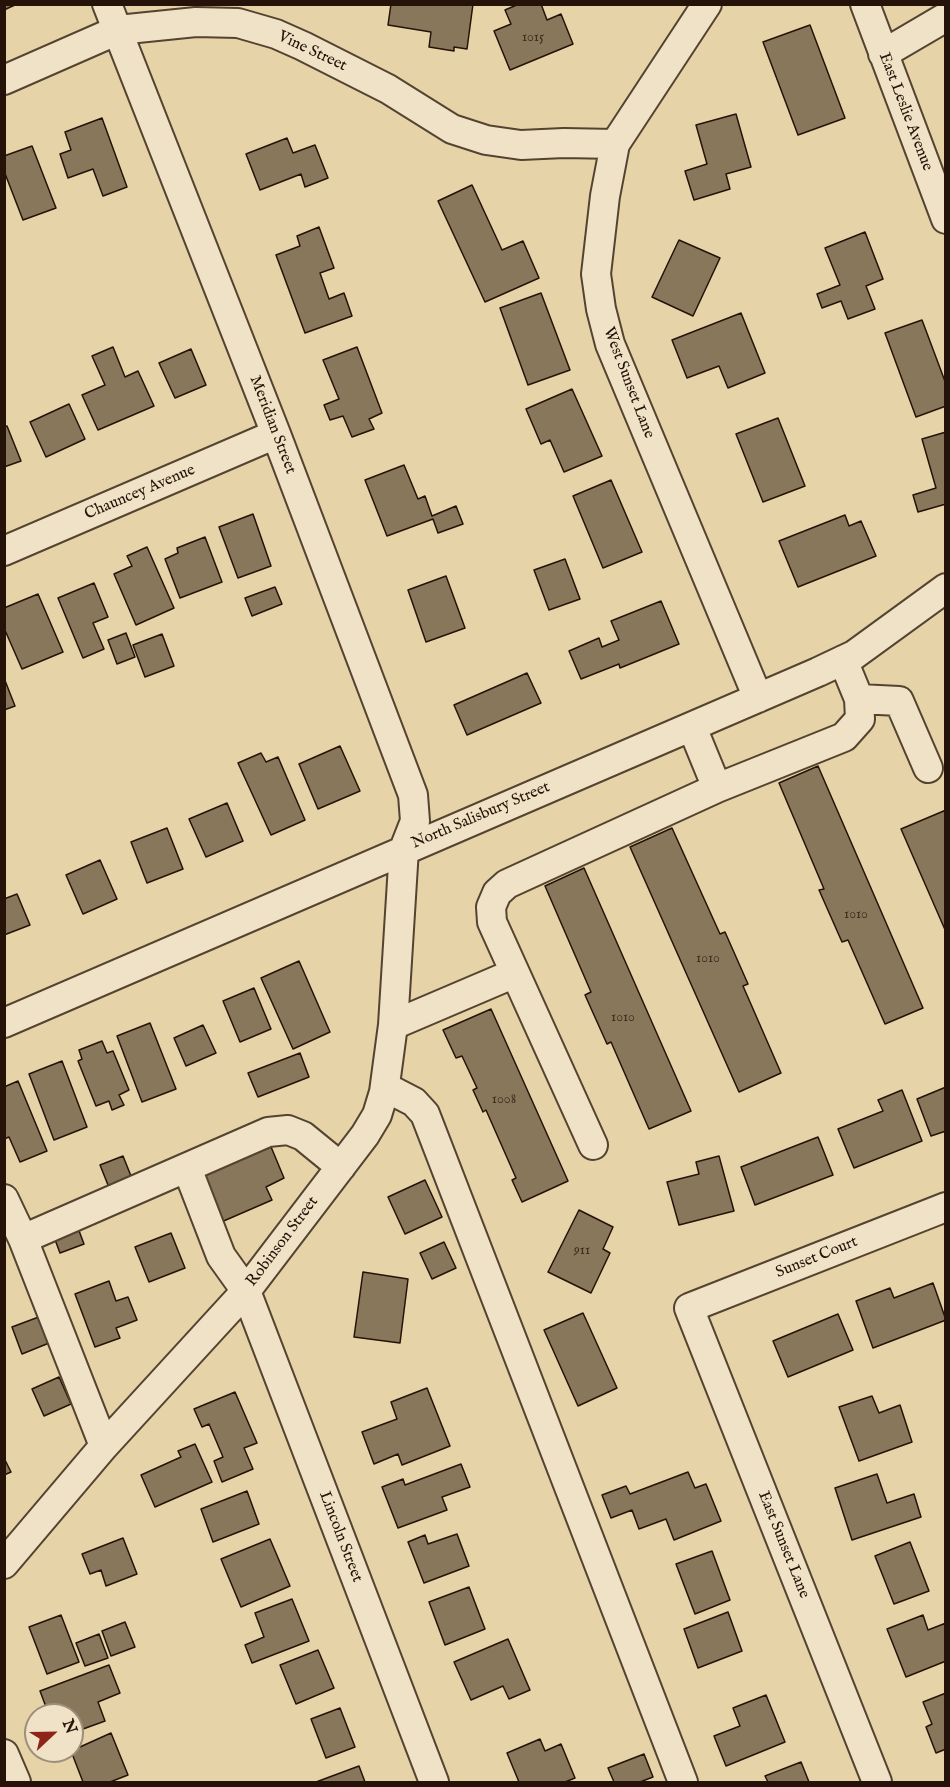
<!DOCTYPE html>
<style>
body{margin:0}
#map{position:relative;width:950px;height:1787px;overflow:hidden;background:#e6d3a8;font-family:"IM FELL English",serif}
canvas{display:block}
.frame{position:absolute;inset:0;border:6px solid #251309;pointer-events:none}
.north{position:absolute;left:24px;top:1703px;width:60px;height:60px;box-sizing:border-box;background:#efe2c6;border:2px solid #9e8f7a;border-radius:50%;rotate:68deg;font-size:16px;font-weight:700;line-height:24px;text-align:center;color:#251309}
.north::after{content:'';display:block;margin:auto;width:21px;height:27px;background:#8f2418;clip-path:polygon(50% 0,100% 100%,50% 72%,0 100%)}
</style>
<div id="map">
<canvas width="950" height="1787"></canvas>
<div class="frame"></div>
<div class="north">N</div>
</div>
<script>
const c = document.querySelector('canvas').getContext('2d');
c.lineJoin = 'round';
function fill(path, color) {
  c.fillStyle = color;
  c.fill(path, 'evenodd');
}
function toPath(rows) {
  const path = new Path2D();
  for (const r of rows) {
    path.moveTo(r[0], r[1]);
    for (let i = 2; i < r.length; i += 2) path.lineTo(r[i], r[i + 1]);
  }
  return path;
}
function stroke(path, color, width, dash) {
  c.strokeStyle = color;
  c.lineWidth = width;
  c.lineCap = dash ? 'butt' : 'round';
  c.setLineDash(dash || []);
  c.stroke(path);
}
function label(font, color, halo, rows, align = 'center') {
  c.font = font + ' "IM FELL English",serif';
  c.lineWidth = 6;
  c.setLineDash([]);
  c.textBaseline = 'middle';
  c.strokeStyle = halo;
  c.fillStyle = color;
  for (const [text, x, y, turn = 0] of rows) {
    c.save();
    c.translate(x, y);
    c.rotate((+turn || 0) * Math.PI / 180);
    c.textAlign = isNaN(turn) ? turn : align;
    if (halo) c.strokeText(text, 0, 0);
    c.fillText(text, 0, 0);
    c.restore();
  }
}
const building = toPath([
 [4,4,17,4,4,10,4,4],
 [391,4,473,4,467,49,454,47,454,51,429,47,431,32,388,25,391,4],
 [519,4,541,4,547,20,561,14,573,44,510,70,494,31,511,24,505,10,519,4],
 [810,25,845,118,798,135,763,42,810,25],
 [736,114,751,167,726,174,730,189,694,200,685,171,707,164,696,125,736,114],
 [102,118,127,187,103,196,93,169,68,178,60,154,71,150,65,132,102,118],
 [287,138,293,153,315,145,328,178,305,187,301,174,260,190,246,154,287,138],
 [32,146,56,208,23,220,4,171,4,156,32,146],
 [472,185,502,250,523,241,539,278,485,302,438,201,472,185],
 [319,227,334,268,320,273,329,299,344,293,352,316,305,333,276,255,300,246,297,236,319,227],
 [865,232,883,279,866,286,875,309,848,319,841,301,822,308,817,294,840,285,825,248,865,232],
 [679,240,720,258,693,316,652,297,679,240],
 [541,293,570,370,528,385,500,308,541,293],
 [741,313,765,373,728,388,719,366,687,378,672,340,741,313],
 [922,320,946,384,946,406,916,417,885,333,922,320],
 [113,347,125,377,138,371,154,406,98,430,82,395,105,385,92,356,113,347],
 [357,347,382,413,369,419,374,429,352,437,343,416,330,420,324,405,339,399,323,360,357,347],
 [191,349,206,385,175,398,159,363,191,349],
 [572,389,602,456,564,472,550,440,541,444,526,409,572,389],
 [69,404,85,439,46,457,30,422,69,404],
 [778,418,805,486,763,502,736,434,778,418],
 [7,426,21,461,4,467,4,427,7,426],
 [946,432,946,504,918,512,913,495,936,488,922,439,946,432],
 [404,465,418,499,425,496,432,516,456,506,463,524,438,533,433,519,387,536,365,480,404,465],
 [611,480,642,552,603,568,573,496,611,480],
 [253,514,271,566,238,578,219,527,253,514],
 [845,515,849,526,861,521,876,556,798,587,779,541,845,515],
 [205,537,222,582,180,598,165,559,178,553,177,548,205,537],
 [147,547,174,608,136,625,114,574,132,566,127,556,147,547],
 [565,559,580,599,549,610,534,570,565,559],
 [446,576,465,628,426,642,408,590,446,576],
 [94,583,108,617,93,623,104,649,83,658,58,598,94,583],
 [275,587,282,604,252,616,245,598,275,587],
 [38,594,63,652,22,669,4,628,4,608,38,594],
 [661,601,679,644,620,668,619,664,581,679,569,651,599,638,602,647,619,640,611,621,661,601],
 [126,633,135,657,117,664,108,640,126,633],
 [162,634,174,666,145,677,133,645,162,634],
 [527,673,541,703,467,735,454,705,527,673],
 [4,678,15,706,4,710,4,678],
 [340,746,360,791,318,809,299,764,340,746],
 [261,753,266,762,278,757,305,820,271,835,238,763,261,753],
 [818,766,923,1008,885,1024,848,940,842,942,819,890,824,889,779,783,818,766],
 [227,803,243,841,206,857,189,819,227,803],
 [946,810,946,932,901,829,946,810],
 [167,828,183,869,147,883,131,842,167,828],
 [672,828,720,934,725,932,748,984,743,986,781,1073,739,1092,630,847,672,828],
 [100,860,117,899,83,914,66,875,100,860],
 [584,868,691,1111,649,1129,611,1042,607,1044,585,995,591,992,545,886,584,868],
 [17,894,30,925,4,935,4,899,17,894],
 [299,961,330,1032,293,1049,261,978,299,961],
 [254,988,271,1029,240,1042,223,1001,254,988],
 [491,1009,568,1181,522,1202,512,1180,516,1178,486,1110,483,1112,473,1090,477,1088,462,1056,456,1058,443,1030,491,1009],
 [150,1023,176,1089,142,1102,117,1036,150,1023],
 [203,1025,216,1053,186,1066,174,1038,203,1025],
 [102,1041,107,1053,113,1051,129,1090,119,1095,124,1105,112,1110,109,1101,96,1106,78,1061,82,1059,79,1050,102,1041],
 [300,1053,309,1077,258,1097,248,1073,300,1053],
 [62,1061,87,1127,54,1140,29,1074,62,1061],
 [18,1081,47,1151,20,1162,9,1137,4,1139,4,1087,18,1081],
 [946,1087,946,1131,931,1136,917,1099,946,1087],
 [902,1090,922,1141,854,1168,838,1129,883,1111,878,1100,902,1090],
 [818,1137,833,1175,755,1205,741,1167,818,1137],
 [269,1142,284,1178,266,1187,272,1200,219,1223,197,1173,269,1142],
 [123,1156,133,1181,110,1190,100,1165,123,1156],
 [719,1156,734,1211,679,1225,667,1182,699,1174,696,1162,719,1156],
 [425,1180,442,1217,405,1234,388,1197,425,1180],
 [579,1210,613,1227,603,1249,610,1253,591,1293,548,1272,579,1210],
 [78,1228,84,1244,60,1253,54,1237,78,1228],
 [171,1233,185,1268,149,1282,135,1247,171,1233],
 [444,1242,456,1268,432,1279,420,1253,444,1242],
 [363,1272,408,1279,400,1343,354,1337,363,1272],
 [109,1281,116,1301,128,1297,137,1320,116,1328,120,1338,95,1347,75,1294,109,1281],
 [933,1283,946,1320,873,1348,856,1301,890,1288,894,1298,933,1283],
 [583,1313,617,1388,578,1406,544,1330,583,1313],
 [838,1314,853,1350,788,1377,773,1341,838,1314],
 [44,1315,54,1341,22,1354,12,1327,44,1315],
 [59,1377,71,1404,44,1416,32,1389,59,1377],
 [427,1388,450,1446,402,1465,398,1454,374,1464,362,1432,397,1419,391,1402,427,1388],
 [235,1392,257,1443,244,1448,253,1469,222,1482,214,1461,223,1457,209,1424,202,1427,194,1409,235,1392],
 [872,1396,879,1413,900,1405,912,1442,859,1461,839,1407,872,1396],
 [195,1444,212,1482,155,1507,141,1475,181,1457,178,1451,195,1444],
 [4,1458,11,1472,4,1475,4,1458],
 [461,1464,470,1487,442,1497,447,1510,398,1528,382,1487,403,1479,405,1485,461,1464],
 [688,1472,695,1488,706,1484,721,1521,674,1540,666,1519,639,1529,632,1510,611,1518,602,1495,626,1486,630,1494,688,1472],
 [877,1474,887,1503,914,1494,921,1517,852,1540,835,1488,877,1474],
 [247,1491,259,1524,213,1542,201,1509,247,1491],
 [457,1534,469,1566,424,1583,408,1542,425,1535,428,1544,457,1534],
 [123,1538,137,1574,106,1586,101,1570,90,1574,82,1554,123,1538],
 [270,1539,290,1586,241,1607,221,1559,270,1539],
 [910,1542,929,1591,894,1604,875,1556,910,1542],
 [712,1551,730,1600,695,1614,676,1564,712,1551],
 [469,1587,485,1629,445,1645,429,1602,469,1587],
 [292,1599,309,1641,252,1663,245,1645,264,1637,255,1613,292,1599],
 [728,1612,742,1651,698,1668,684,1629,728,1612],
 [61,1615,79,1662,47,1674,29,1627,61,1615],
 [923,1615,928,1630,946,1623,946,1661,906,1677,887,1629,923,1615],
 [125,1622,135,1647,111,1656,102,1631,125,1622],
 [99,1634,108,1658,85,1666,76,1643,99,1634],
 [508,1639,530,1690,509,1699,503,1686,471,1700,454,1662,508,1639],
 [318,1650,334,1688,296,1704,280,1665,318,1650],
 [109,1665,120,1693,98,1702,105,1721,72,1733,72,1715,49,1715,40,1691,109,1665],
 [946,1693,946,1749,936,1753,926,1727,932,1724,923,1702,946,1693],
 [766,1695,785,1742,726,1766,714,1736,740,1726,733,1708,766,1695],
 [340,1708,355,1747,326,1758,311,1719,340,1708],
 [111,1733,128,1775,110,1782,83,1782,71,1751,111,1733],
 [540,1739,545,1751,561,1744,575,1778,565,1782,519,1782,507,1753,540,1739],
 [644,1754,653,1777,640,1782,614,1782,608,1768,644,1754],
 [801,1762,809,1782,768,1782,765,1776,801,1762],
 [359,1766,365,1782,316,1782,359,1766]
]);
const minor = toPath([
 [707,4,615,144,605,196,596,274,601,309,610,344,758,698],
 [865,4,946,219],
 [883,54,946,17],
 [4,80,118,30,196,22,238,23,276,34,303,46,388,89,452,129,486,140,521,145,564,143,615,144],
 [4,551,276,434],
 [859,699,899,701,928,768],
 [692,727,717,788],
 [4,1023,818,672,854,655,946,588],
 [393,1025,515,973],
 [385,1087,414,1102,425,1114,683,1782],
 [593,1145,492,922,491,907,497,893,507,884,717,788,844,737,860,719,859,699,843,660],
 [187,1168,221,1256,246,1291,434,1782],
 [4,1199,23,1239,104,1446],
 [23,1239,268,1132,288,1130,303,1136,341,1167],
 [4,1564,104,1446,246,1291,365,1135,377,1115,384,1092,393,1025,404,849,415,821,413,795,276,434,107,4],
 [4,1754,16,1782],
 [877,1782,689,1308,946,1207]
]);
const numberNames = [
 ["1015",533,38],
 ["1010",856,915],
 ["1010",708,959],
 ["1010",623,1018],
 ["1008",504,1100],
 ["911",582,1251]
];
const streetNames = [
 ["Vine Street",312,52,25],
 ["East Leslie Avenue",905,112,69],
 ["West Sunset Lane",628,383,69],
 ["Meridian Street",272,425,69],
 ["Chauncey Avenue",140,493,-23],
 ["North Salisbury Street",481,816,-23],
 ["Robinson Street",283,1242,-53],
 ["Sunset Court",817,1258,-22],
 ["Lincoln Street",340,1537,69],
 ["East Sunset Lane",783,1545,68]
];
fill(building, '#89775c');
stroke(building, '#251309', 1.5);
stroke(minor, '#554331', 32);
stroke(minor, '#efe2c6', 28);
label('14px', '#3e2c1e', null, numberNames);
label('16px', '#251309', '#efe2c6', streetNames);
</script>
